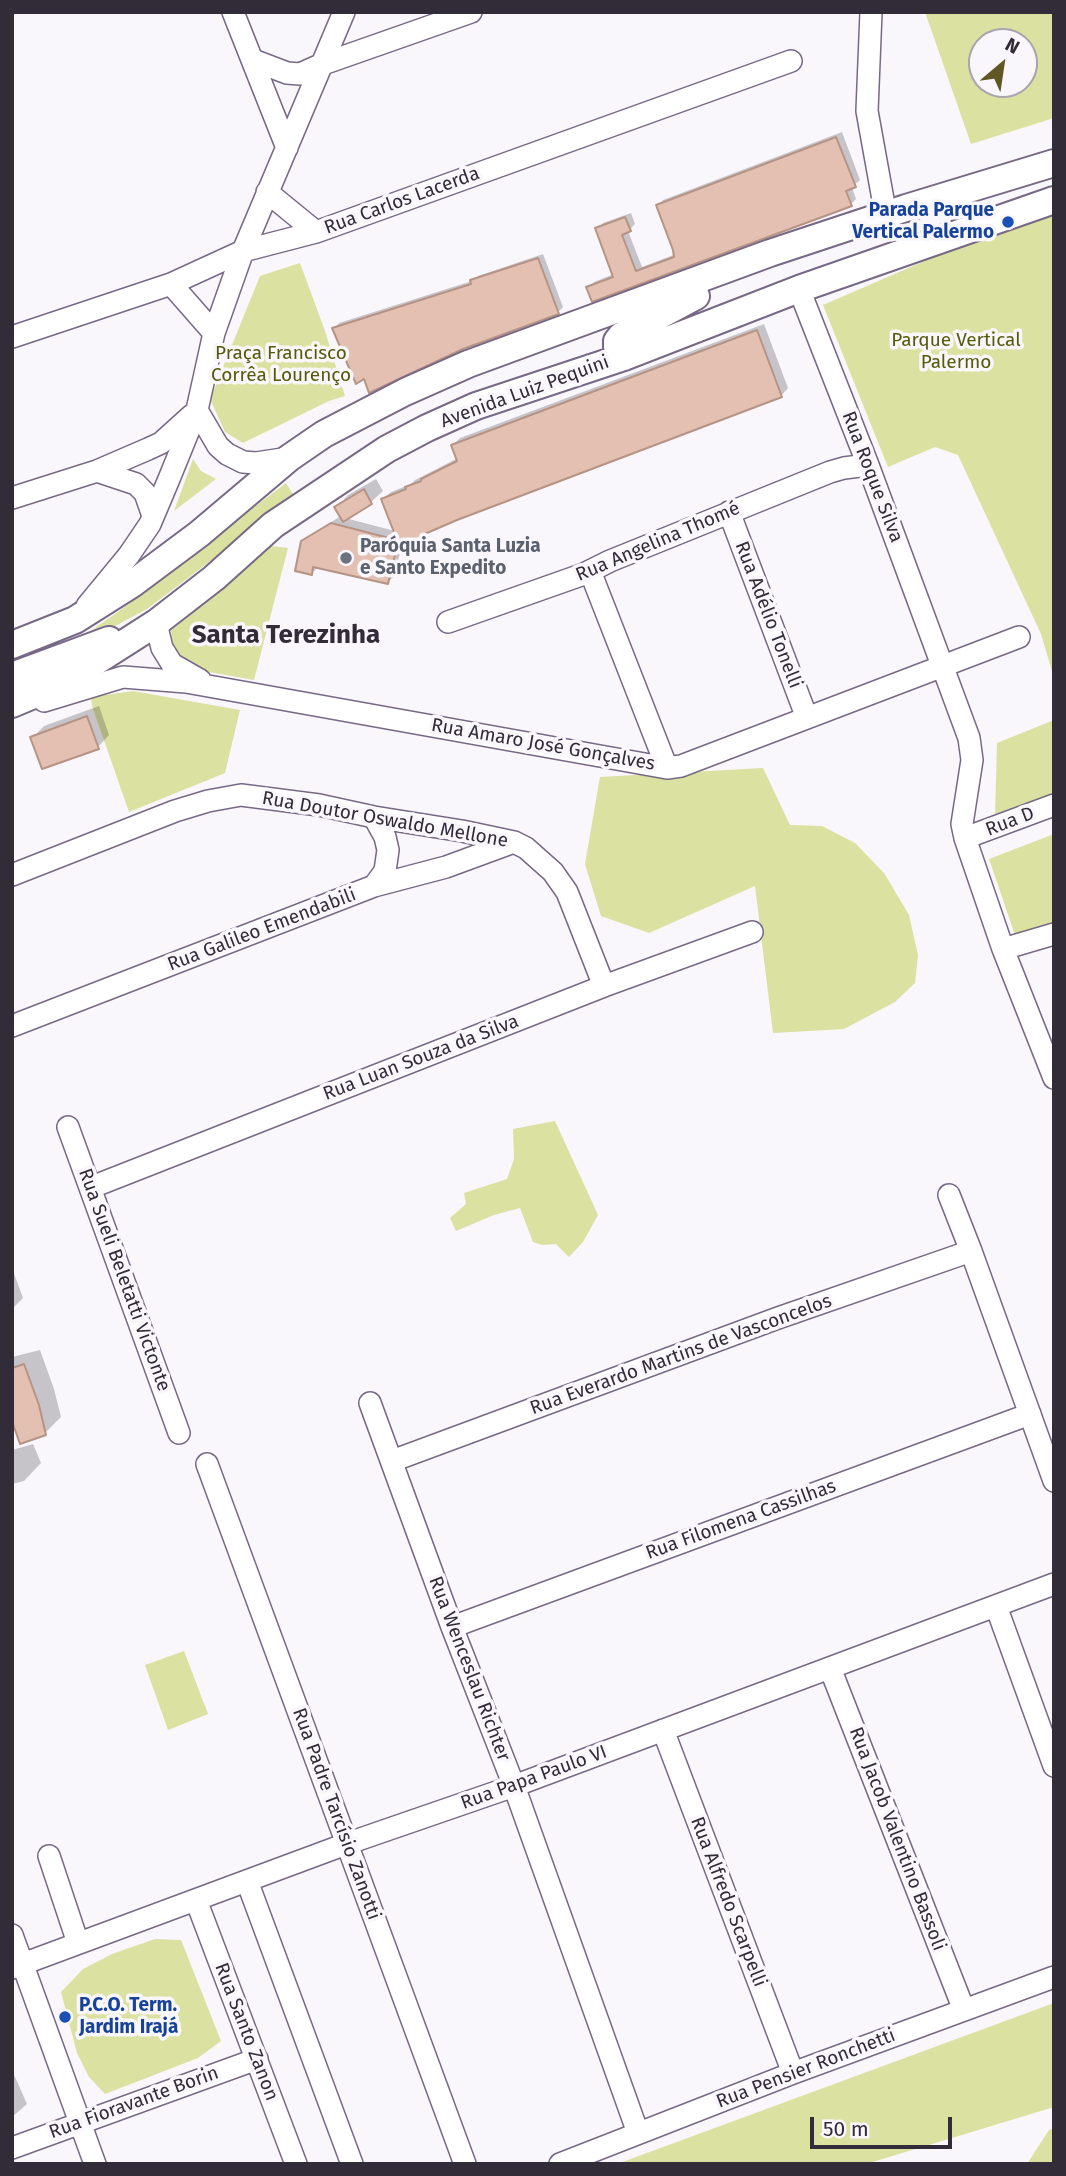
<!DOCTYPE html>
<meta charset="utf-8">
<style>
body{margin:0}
#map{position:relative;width:1066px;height:2176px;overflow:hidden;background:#f9f6fc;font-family:"Fira Sans",sans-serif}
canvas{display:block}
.frame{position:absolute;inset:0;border:14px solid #312c38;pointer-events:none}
.north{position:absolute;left:968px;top:28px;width:70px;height:70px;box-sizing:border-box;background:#f9f6fc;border:2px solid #a9a5ae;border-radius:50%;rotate:29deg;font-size:19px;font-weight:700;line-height:28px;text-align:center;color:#312c38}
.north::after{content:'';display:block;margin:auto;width:24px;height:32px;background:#615724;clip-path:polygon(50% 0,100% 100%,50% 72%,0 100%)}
.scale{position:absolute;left:810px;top:2117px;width:142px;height:32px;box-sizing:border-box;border:4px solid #312c38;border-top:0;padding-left:9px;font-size:21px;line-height:24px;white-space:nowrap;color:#312c38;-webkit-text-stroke:5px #f9f6fc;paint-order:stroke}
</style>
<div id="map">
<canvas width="1066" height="2176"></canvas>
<div class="frame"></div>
<div class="north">N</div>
<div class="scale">50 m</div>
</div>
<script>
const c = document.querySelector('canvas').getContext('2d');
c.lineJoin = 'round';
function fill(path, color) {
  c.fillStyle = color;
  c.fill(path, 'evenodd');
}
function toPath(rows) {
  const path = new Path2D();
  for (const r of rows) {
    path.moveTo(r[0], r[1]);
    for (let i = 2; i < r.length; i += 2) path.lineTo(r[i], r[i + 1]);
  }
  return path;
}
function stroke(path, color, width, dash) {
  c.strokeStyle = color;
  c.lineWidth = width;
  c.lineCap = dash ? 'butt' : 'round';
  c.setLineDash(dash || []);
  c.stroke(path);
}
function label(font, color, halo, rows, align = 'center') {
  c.font = font + ' "Fira Sans",sans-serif';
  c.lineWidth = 7;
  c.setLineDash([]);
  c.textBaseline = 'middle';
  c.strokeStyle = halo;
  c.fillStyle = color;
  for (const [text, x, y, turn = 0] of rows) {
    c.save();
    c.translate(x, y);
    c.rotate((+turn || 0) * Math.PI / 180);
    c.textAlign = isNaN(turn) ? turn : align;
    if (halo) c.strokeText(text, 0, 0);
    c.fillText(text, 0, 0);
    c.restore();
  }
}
const green = toPath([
 [925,12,1054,12,1054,118,971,144],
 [982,42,1024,42,1024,84,982,84],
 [1054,205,1054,678,1041,634,958,455,935,447,888,467,823,305],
 [300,263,325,331,345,396,329,401,243,443,225,432,210,399,260,276],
 [193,459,201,471,216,479,174,511],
 [286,483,295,497,147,609,91,639,38,660,85,635,129,604,219,531,245,514],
 [271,546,288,548,254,680,209,672,179,659,172,641,171,631],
 [133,691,240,710,225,773,129,812,92,706,91,697],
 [1054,720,1054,795,995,816,997,743],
 [763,768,790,825,822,826,855,843,884,873,909,915,918,955,915,983,895,1002,844,1029,773,1033,755,886,649,933,601,916,585,864,600,777],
 [1054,834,1054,922,1015,935,989,859],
 [555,1121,598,1215,583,1242,569,1257,556,1244,542,1245,533,1242,520,1208,494,1215,456,1231,450,1218,466,1204,464,1193,507,1179,514,1159,513,1129],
 [184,1651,208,1714,168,1730,145,1665],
 [155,1939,181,1940,221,2041,198,2058,105,2094,89,2077,77,2053,61,1992,83,1969,112,1954],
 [1054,2003,1054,2107,866,2164,617,2164],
 [1054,2128,1054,2164,1027,2164,1049,2130]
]);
const shadow = toPath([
 [842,132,860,180,852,187,856,199,851,204,588,288,594,282,614,274,597,229,603,223,631,213,635,224,628,231,642,267,676,254,658,206,663,200],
 [543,254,563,307,558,312,365,376,334,329,339,323,472,281,478,276],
 [764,324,788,388,781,396,425,532,420,537,402,544,395,575,388,582,318,567,312,573,303,542,310,535,341,516,337,507,348,495,376,479,383,491,371,502,345,518,395,531,383,499,391,492,411,484,415,480,458,458,453,445,460,438],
 [99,706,109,735,98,747,32,738,44,726],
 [12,1268,23,1298,12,1309],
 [40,1350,54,1389,61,1417,45,1433,15,1423,12,1424,12,1357],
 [33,1444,41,1463,24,1481,12,1484,12,1450],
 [12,2070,27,2104,12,2117]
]);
const building = toPath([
 [836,137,856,187,846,191,852,206,592,302,586,287,613,277,595,228,625,217,631,231,622,235,636,271,674,257,673,250,656,205,836,137],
 [538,258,559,314,463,349,369,393,364,379,356,384,332,328,471,284,470,280,538,258],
 [757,330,782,397,457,520,420,536,421,539,399,546,398,542,388,584,313,567,312,575,295,571,301,541,331,523,397,540,381,499,406,489,405,487,421,481,421,479,457,461,451,445,757,330],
 [364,489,372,504,343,522,334,507,364,489],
 [87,716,99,749,42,769,30,737,87,716],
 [24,1364,39,1405,46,1435,20,1444,12,1421,12,1368,24,1364]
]);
const minor = toPath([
 [233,12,287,148],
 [871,12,867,111,886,216],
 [253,60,287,73,300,74,320,65,471,12],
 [267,192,316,232],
 [171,284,214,333],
 [799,289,868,465,969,738,972,760,962,824,965,838,1003,949,1054,1078],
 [12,337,171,284,243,251,316,232,791,61],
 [197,410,218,446,227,454,243,462,256,463,289,458],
 [97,471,136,484,145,493,153,516],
 [12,498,97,471,148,449,161,443,192,415],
 [729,512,807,718],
 [590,571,667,768],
 [87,606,129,555,150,524,169,479,197,410,214,333,243,251,344,12],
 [448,622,584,574,610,561,830,472,844,468,868,465],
 [156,623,162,648,172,664,200,680],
 [44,701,123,677,186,682,667,768,681,766,1019,637],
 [374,817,385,837,388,850,385,871,374,886],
 [965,838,1054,805],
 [12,875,175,811,208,801,241,795,319,805,374,817,462,831,514,842,526,848,553,872,567,892,604,986],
 [1003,949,1054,934],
 [12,1026,374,886,446,867,514,842],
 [68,1127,179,1433],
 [92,1187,604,986,752,932],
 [949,1195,971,1251,1054,1481],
 [370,1403,452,1627,514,1786,638,2133],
 [392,1461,778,1318,971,1251],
 [207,1464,465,2164],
 [996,1606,1054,1766],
 [452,1627,1030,1414],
 [830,1668,964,2010],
 [663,1730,793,2073],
 [49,1856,78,1943],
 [247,1881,352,2164],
 [196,1900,296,2164],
 [12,1935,95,2164],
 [12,1968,346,1844,514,1786,1054,1584],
 [12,2148,257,2059],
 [560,2164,793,2073,1054,1977]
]);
const major = toPath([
 [624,357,617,347,617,341,621,336,696,296],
 [12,645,75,620,132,584,199,534,289,458,324,434,405,392,468,364,770,253,906,208,1054,163],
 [12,676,109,640],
 [12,704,62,683,156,623,214,578,273,525,387,449,427,428,476,406,624,357,799,289,1054,200]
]);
const markers = [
 [1008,222,7,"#1a4fb4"],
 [346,558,7,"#6b7280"],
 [65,2017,7,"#1a4fb4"]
];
const streetNames = [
 ["Rua Carlos Lacerda",402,201,-20],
 ["Avenida Luiz Pequini",525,392,-20],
 ["Rua Roque Silva",872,477,69],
 ["Rua Angelina Thomé",658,542,-23],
 ["Rua Adélio Tonelli",768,615,69],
 ["Rua Amaro José Gonçalves",543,745,10],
 ["Rua Doutor Oswaldo Mellone",385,820,10],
 ["Rua D",1010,822,-21],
 ["Rua Galileo Emendabili",262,930,-21],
 ["Rua Luan Souza da Silva",421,1058,-21],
 ["Rua Sueli Beletatti Victonte",124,1280,70],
 ["Rua Everardo Martins de Vasconcelos",681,1355,-20],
 ["Rua Filomena Cassilhas",741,1520,-20],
 ["Rua Wenceslau Richter",469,1669,69],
 ["Rua Papa Paulo VI",534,1778,-20],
 ["Rua Padre Tarcísio Zanotti",336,1814,70],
 ["Rua Jacob Valentino Bassoli",897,1839,69],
 ["Rua Alfredo Scarpelli",728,1902,69],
 ["Rua Santo Zanon",246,2032,69],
 ["Rua Pensier Ronchetti",806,2069,-21],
 ["Rua Fioravante Borin",134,2103,-20]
];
const transitNames = [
 ["Parada Parque",994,211],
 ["Vertical Palermo",994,233],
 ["P.C.O. Term.",79,2006,"left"],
 ["Jardim Irajá",79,2028,"left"]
];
const parkNames = [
 ["Parque Vertical",956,341],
 ["Palermo",956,363],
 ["Praça Francisco",281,354],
 ["Corrêa Lourenço",281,376]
];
const worshipNames = [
 ["Paróquia Santa Luzia",360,547],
 ["e Santo Expedito",360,569]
];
const districtNames = [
 ["Santa Terezinha",286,636]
];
fill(green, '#dbe1a0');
fill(shadow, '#0003');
fill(building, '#e3c0b1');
stroke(building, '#b59385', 2);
stroke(minor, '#776986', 24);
stroke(major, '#776986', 30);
stroke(minor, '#fff', 21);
stroke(major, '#fff', 26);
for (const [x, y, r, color] of markers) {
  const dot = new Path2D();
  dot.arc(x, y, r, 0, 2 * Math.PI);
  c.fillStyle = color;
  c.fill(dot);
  stroke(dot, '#f9f6fc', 2.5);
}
label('19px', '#312c38', '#f9f6fc', streetNames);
label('bold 19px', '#164399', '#f9f6fc', transitNames, 'right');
label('19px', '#575a09', '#f9f6fc', parkNames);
label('bold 19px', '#5b616d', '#f9f6fc', worshipNames, 'left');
label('bold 26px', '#312c38', '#f9f6fc', districtNames);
</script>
